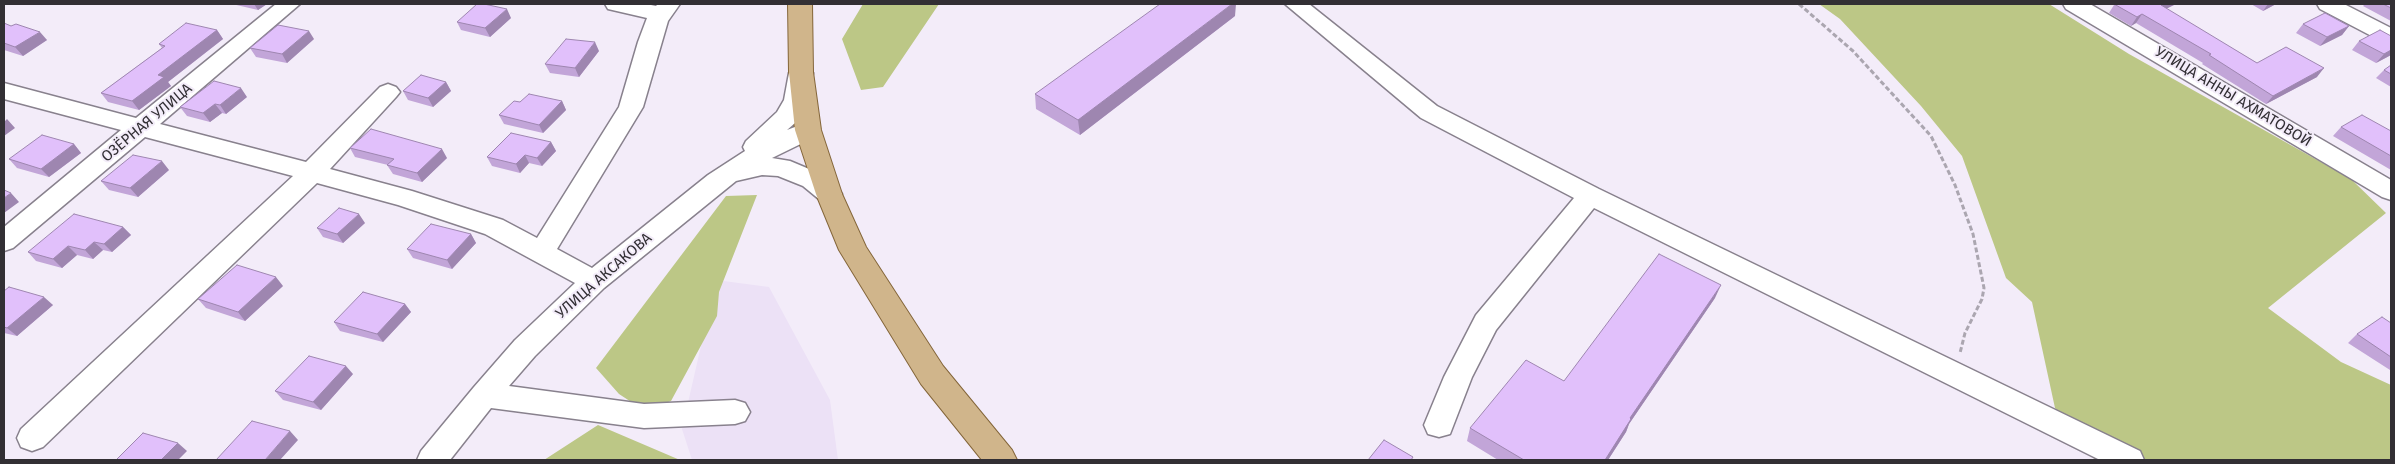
<!DOCTYPE html>
<meta charset="utf-8">
<style>
body{margin:0}
#map{position:relative;width:2395px;height:464px;overflow:hidden;background:#f3ecf9;font-family:"Fira Sans",sans-serif}
canvas{display:block}
.frame{position:absolute;inset:0;border:5px solid #322f34;pointer-events:none}
</style>
<div id="map">
<canvas width="2395" height="464"></canvas>
<div class="frame"></div>
</div>
<script>
const c = document.querySelector('canvas').getContext('2d');
c.lineJoin = 'round';
function fill(path, color) {
  c.fillStyle = color;
  c.fill(path, 'evenodd');
}
function toPath(rows) {
  const path = new Path2D();
  for (const r of rows) {
    path.moveTo(r[0], r[1]);
    for (let i = 2; i < r.length; i += 2) path.lineTo(r[i], r[i + 1]);
  }
  return path;
}
function stroke(path, color, width, dash) {
  c.strokeStyle = color;
  c.lineWidth = width;
  c.lineCap = dash ? 'butt' : 'round';
  c.setLineDash(dash || []);
  c.stroke(path);
}
function label(font, color, halo, rows, align = 'center') {
  c.font = font + ' "Fira Sans",sans-serif';
  c.lineWidth = 4;
  c.setLineDash([]);
  c.textBaseline = 'middle';
  c.strokeStyle = halo;
  c.fillStyle = color;
  for (const [text, x, y, turn = 0] of rows) {
    c.save();
    c.translate(x, y);
    c.rotate((+turn || 0) * Math.PI / 180);
    c.textAlign = isNaN(turn) ? turn : align;
    if (halo) c.strokeText(text, 0, 0);
    c.fillText(text, 0, 0);
    c.restore();
  }
}
const built = toPath([
 [716,280,769,287,830,400,838,460,692,460,682,429]
]);
const forest = toPath([
 [863,4,939,4,883,87,861,90,842,39],
 [1819,4,2049,4,2129,54,2351,179,2386,213,2268,308,2341,362,2391,385,2391,460,2095,460,2055,408,2032,302,2006,278,1962,156,1921,106,1840,19],
 [757,195,719,292,717,316,671,401,645,411,619,394,596,368,726,196],
 [598,425,680,460,544,460]
]);
const path = toPath([
 [1799,4,1853,51,1931,136,1955,185,1973,234,1984,288,1982,299,1965,333,1960,353]
]);
const minor = toPath([
 [276,4,300,4,160,124,306,162,380,87,388,84,396,87,400,92,396,97,330,169,412,191,503,220,537,238,619,107,638,42,647,18,608,9,605,4,646,4,656,6,658,4,680,4,668,21,643,107,557,249,592,268,708,175,745,151,743,147,746,141,777,112,784,100,789,73,793,68,801,65,809,68,813,73,808,100,795,123,787,130,808,122,817,124,820,130,817,136,772,158,790,161,821,174,838,188,842,194,838,200,829,203,820,200,803,186,778,176,762,175,736,181,604,288,535,356,509,386,644,404,735,400,745,403,750,412,745,421,735,424,644,428,491,408,450,460,417,460,421,451,474,387,515,340,575,283,485,234,398,205,317,183,43,447,32,451,21,447,17,438,21,429,293,176,145,137,13,248,4,251,4,227,121,130,4,99,4,83,136,118,276,4],
 [1285,4,1309,4,1437,106,1599,189,2140,451,2144,460,2100,460,1594,208,1496,330,1472,377,1450,434,1439,437,1428,434,1424,425,1444,377,1476,315,1574,198,1421,118,1285,4],
 [2063,4,2090,4,2391,180,2391,200,2382,197,2066,9,2063,4],
 [2317,4,2344,4,2391,28,2391,44,2383,42,2320,9,2317,4]
]);
const major = toPath([
 [788,4,812,4,813,72,821,130,842,194,866,247,943,366,1012,450,1017,460,982,460,921,384,839,250,816,194,795,130,789,72,788,4]
]);
const wall = toPath([
 [232,4,267,4,258,10],
 [2112,4,2176,4,2166,9,2257,63,2317,77,2266,104,2202,64,2203,63,2136,23,2131,26,2109,13,2114,5],
 [2251,4,2276,4,2263,11],
 [2365,4,2391,4,2391,21,2363,6],
 [1235,16,1080,135,1036,109,1035,94],
 [511,18,490,37,461,30,457,22],
 [4,23,11,26,47,40,23,56,4,50],
 [2303,24,2349,26,2342,35,2320,46,2296,33],
 [217,30,223,39,168,82,171,86,139,110,108,102,101,93,162,48,159,44],
 [2391,36,2391,55,2376,63,2352,50,2359,41],
 [314,39,287,63,256,57,250,48],
 [599,51,579,77,550,73,545,64],
 [2391,65,2391,87,2376,78,2384,70],
 [446,82,451,91,433,107,408,100,403,91],
 [247,97,226,114,222,113,210,122,187,116,180,107],
 [562,101,566,110,543,133,504,124,499,115,520,102],
 [2341,127,2391,131,2391,170,2333,136],
 [551,142,556,151,542,166,529,163,520,173,492,166,487,157],
 [74,144,81,153,49,177,17,168,9,159],
 [350,148,447,158,422,182,393,174,387,165,388,165,355,157],
 [169,170,138,197,109,190,101,181],
 [365,223,343,243,323,237,317,228],
 [123,227,131,235,112,252,103,250,93,259,77,255,62,268,36,261,28,252],
 [471,234,476,243,452,269,413,258,407,249],
 [283,286,245,321,206,308,198,299],
 [4,291,53,305,17,336,4,333],
 [1715,298,1629,424,1626,432,1608,460,1498,460,1467,441,1470,428,1564,381],
 [405,304,411,312,383,342,340,331,334,322],
 [2391,323,2391,369,2390,370,2348,343,2357,334],
 [353,374,321,410,283,400,275,391]
]);
const shadedWall = toPath([
 [254,4,267,4,258,10],
 [1232,4,1236,4,1235,16,1080,135,1078,120],
 [2164,4,2176,4,2155,14,2161,5],
 [2268,4,2276,4,2263,11],
 [507,9,511,18,490,37,485,28],
 [2142,14,2136,23,2131,26,2137,17],
 [2349,26,2342,35,2320,46,2327,37],
 [217,30,223,39,168,82,171,86,139,110,132,101,158,75],
 [309,31,314,39,287,63,282,54],
 [40,32,47,40,23,56,15,47],
 [595,42,599,51,579,77,575,68],
 [2391,50,2391,55,2376,63,2384,54],
 [2324,68,2317,77,2266,104,2273,96],
 [446,82,451,91,433,107,428,98],
 [241,88,247,97,226,114,220,105],
 [562,101,566,110,543,133,539,125],
 [215,104,222,113,210,122,203,113],
 [7,119,15,128,4,136,4,122],
 [551,142,556,151,542,166,537,158],
 [74,144,81,153,49,177,41,169],
 [442,149,447,158,422,182,417,173],
 [525,155,529,163,520,173,516,164],
 [162,161,169,170,138,197,130,188],
 [11,193,19,202,4,213,4,198],
 [359,214,365,223,343,243,337,234],
 [123,227,131,235,112,252,104,244],
 [471,234,476,243,452,269,447,260],
 [94,242,103,250,93,259,85,250],
 [68,246,77,255,62,268,53,259],
 [276,277,283,286,245,321,238,312],
 [1721,285,1715,298,1629,424,1626,432,1608,460,1605,460,1630,418],
 [44,297,53,305,17,336,7,328],
 [405,304,411,312,383,342,377,334],
 [346,366,353,374,321,410,313,402],
 [290,431,298,440,280,460,265,460],
 [178,443,187,451,178,460,161,460]
]);
const building = toPath([
 [477,4,484,4,507,9,485,28,457,22,477,4],
 [1160,4,1232,4,1078,120,1035,94,1160,4],
 [2114,4,2164,4,2161,5,2257,63,2286,47,2324,68,2273,96,2209,55,2211,54,2142,14,2137,17,2114,4],
 [2383,4,2391,4,2391,8,2383,4],
 [2325,13,2349,26,2327,37,2303,24,2325,13],
 [4,23,11,26,16,24,40,32,15,47,4,43,4,23],
 [186,23,217,30,158,75,164,77,132,101,101,93,165,46,159,44,186,23],
 [278,25,309,31,282,54,250,48,278,25],
 [2380,30,2391,36,2391,50,2384,54,2359,41,2380,30],
 [566,39,595,42,575,68,545,64,566,39],
 [2391,65,2391,74,2384,70,2391,65],
 [421,75,446,82,428,98,403,91,421,75],
 [214,81,241,88,220,105,215,104,203,113,180,107,214,81],
 [529,94,562,101,539,125,499,115,514,101,520,102,529,94],
 [2362,115,2391,131,2391,156,2341,127,2362,115],
 [371,129,442,149,417,173,387,165,394,159,350,148,371,129],
 [511,133,551,142,537,158,525,155,516,164,487,157,511,133],
 [42,135,74,144,41,169,9,159,42,135],
 [133,155,162,161,130,188,101,181,133,155],
 [4,190,11,193,4,198,4,190],
 [339,208,359,214,337,234,317,228,339,208],
 [74,214,123,227,104,244,94,242,85,250,68,246,53,259,28,252,74,214],
 [431,224,471,234,447,260,407,249,431,224],
 [1659,254,1721,285,1630,418,1631,419,1605,460,1524,460,1470,428,1526,360,1564,381,1659,254],
 [237,265,276,277,238,312,198,299,237,265],
 [9,287,44,297,7,328,4,327,4,291,9,287],
 [363,292,405,304,377,334,334,322,363,292],
 [2382,317,2391,323,2391,357,2357,334,2382,317],
 [309,356,346,366,313,402,275,391,309,356],
 [252,421,290,431,265,460,216,460,252,421],
 [143,433,178,443,161,460,116,460,143,433],
 [1384,440,1413,457,1411,460,1368,460,1384,440]
]);
const streetNames = [
 ["УЛИЦА АННЫ АХМАТОВОЙ",2233,97,31],
 ["ОЗЁРНАЯ УЛИЦА",147,123,-40],
 ["УЛИЦА АКСАКОВА",604,276,-41]
];
fill(built, '#ece1f6');
fill(forest, '#bcc786');
stroke(minor, '#88818d', 3);
stroke(major, '#84663a', 2);
stroke(path, '#aba6b0', 3, [5, 2.5]);
fill(minor, '#fff');
fill(major, '#d0b58b');
fill(wall, '#c2a5d8');
fill(shadedWall, '#9e86b0');
fill(building, '#e1c0fb');
stroke(building, '#9e86b0', 1);
label('15px', '#322f34', '#f3ecf9', streetNames);
</script>
